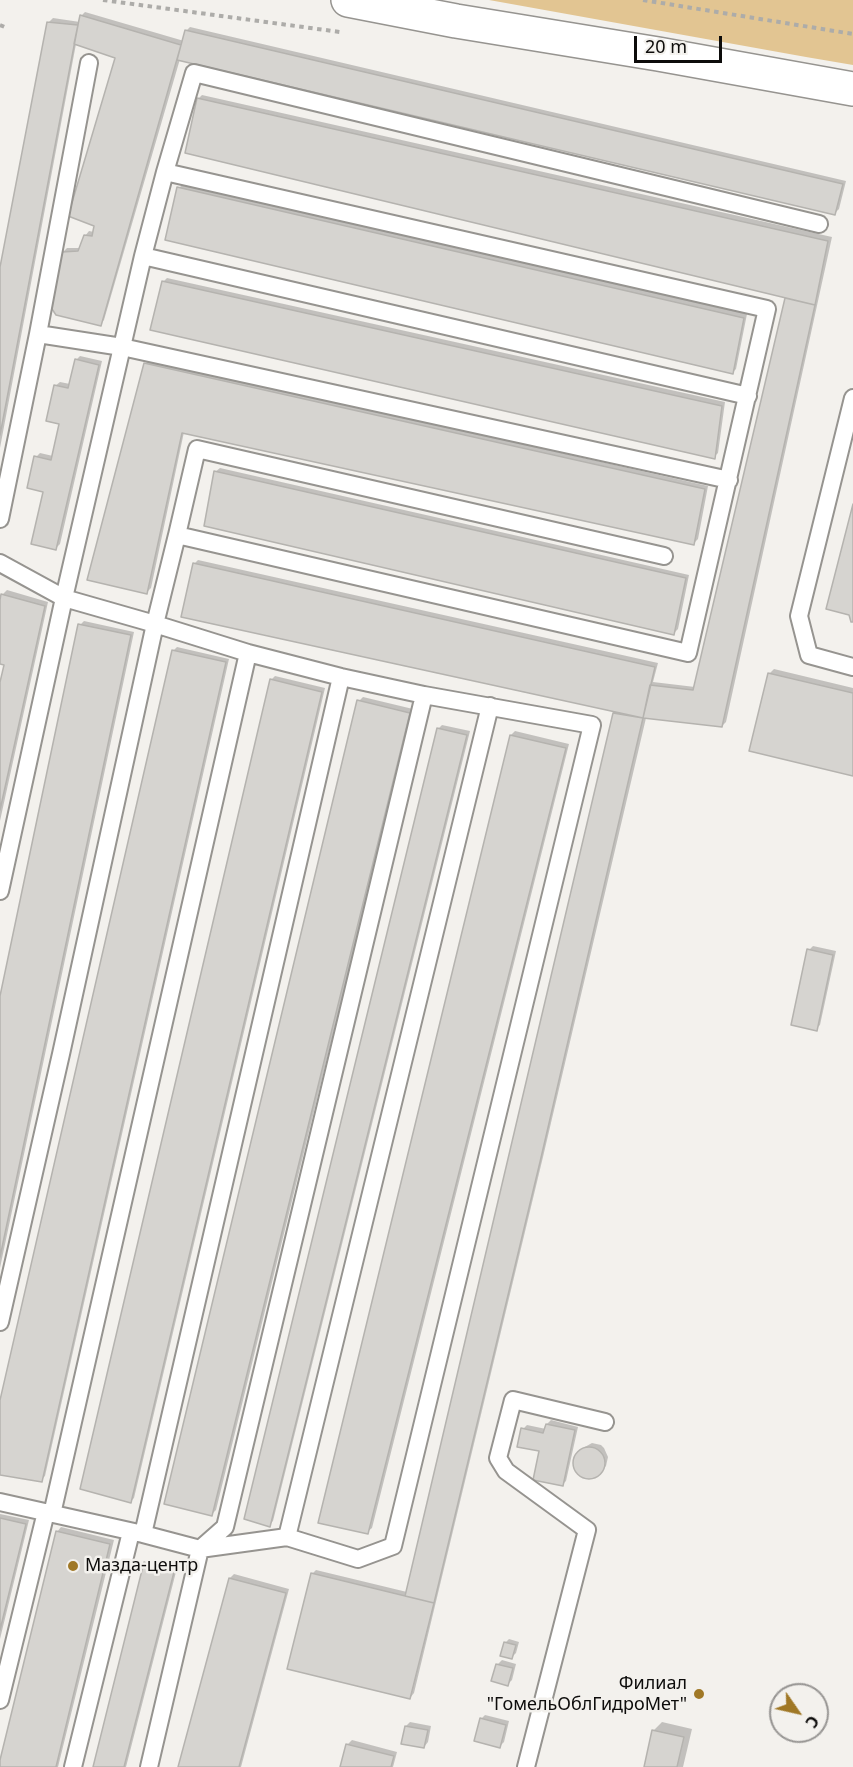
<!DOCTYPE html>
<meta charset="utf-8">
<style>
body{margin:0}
#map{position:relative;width:853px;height:1767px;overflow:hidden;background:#f3f1ed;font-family:"Noto Sans",sans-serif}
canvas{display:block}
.north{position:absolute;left:769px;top:1683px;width:60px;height:60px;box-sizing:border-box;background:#f3f1ed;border:2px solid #979593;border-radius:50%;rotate:124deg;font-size:16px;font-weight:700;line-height:24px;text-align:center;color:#0d0c0b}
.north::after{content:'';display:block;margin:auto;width:21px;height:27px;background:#a07826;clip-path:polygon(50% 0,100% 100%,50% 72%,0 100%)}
.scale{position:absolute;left:634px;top:36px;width:88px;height:27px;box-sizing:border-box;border:3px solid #0d0c0b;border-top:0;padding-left:8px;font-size:18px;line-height:21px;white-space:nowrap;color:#0d0c0b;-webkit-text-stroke:4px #f3f1ed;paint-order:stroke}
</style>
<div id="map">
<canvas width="853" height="1767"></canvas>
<div class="north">С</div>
<div class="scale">20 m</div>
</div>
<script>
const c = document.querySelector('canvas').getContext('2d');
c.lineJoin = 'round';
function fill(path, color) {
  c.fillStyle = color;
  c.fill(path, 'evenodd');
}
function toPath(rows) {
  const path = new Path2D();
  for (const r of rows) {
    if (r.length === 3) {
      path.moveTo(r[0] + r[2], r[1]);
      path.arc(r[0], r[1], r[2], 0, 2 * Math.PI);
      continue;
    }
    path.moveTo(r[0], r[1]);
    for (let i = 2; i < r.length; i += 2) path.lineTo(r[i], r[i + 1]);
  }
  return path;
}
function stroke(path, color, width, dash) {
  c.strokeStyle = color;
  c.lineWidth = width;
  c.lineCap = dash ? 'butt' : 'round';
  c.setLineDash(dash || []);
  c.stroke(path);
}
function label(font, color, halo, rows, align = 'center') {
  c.font = font + ' "Noto Sans",sans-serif';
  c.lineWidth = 5;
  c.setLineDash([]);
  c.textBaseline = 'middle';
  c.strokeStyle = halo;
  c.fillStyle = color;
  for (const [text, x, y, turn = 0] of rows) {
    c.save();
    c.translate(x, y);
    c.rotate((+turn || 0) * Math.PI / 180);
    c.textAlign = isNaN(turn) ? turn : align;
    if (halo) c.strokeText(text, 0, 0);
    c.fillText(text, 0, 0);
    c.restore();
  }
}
const green = toPath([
 [489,0,853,0,853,65,806,57]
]);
const shadow = toPath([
 [85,12,184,41,186,31,190,27,846,181,839,209,835,213,180,59,104,320,100,324,63,252,67,248,80,248,85,236,89,231,94,232,117,57,76,44,0,448,0,275,49,22,53,18,80,22,81,16],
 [202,95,832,237,726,722,722,726,646,718,543,1157,414,1693,410,1698,312,1574,316,1570,407,1592,615,712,194,564,198,560,658,663,653,682,695,687,787,297,198,99],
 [183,184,747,314,736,369,732,373,179,188],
 [167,278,725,402,718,453,714,457,163,282],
 [80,356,102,361,60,544,56,548,45,491,36,457,40,453,53,456,61,423,55,386,60,382,70,384,76,360],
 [149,360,708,486,698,539,694,543,184,432,151,588,147,592,145,364],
 [220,468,689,575,678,629,674,633,215,472],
 [7,590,48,602,0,821,0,689,5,664,0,663,0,606,3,594],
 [84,621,134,632,0,1268,0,1003,80,625],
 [177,647,229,659,45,1476,41,1480,0,1473,0,1407,173,651],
 [774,669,853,688,853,774,770,673],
 [275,676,325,688,134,1498,130,1502,271,680],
 [363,697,413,709,216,1510,212,1514,359,701],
 [442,725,470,731,273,1521,269,1525,438,729],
 [515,731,569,744,372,1528,367,1532,511,735],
 [813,946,836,951,820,1025,816,1029,809,950],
 [551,1420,578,1427,566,1481,562,1485,541,1450,523,1429,527,1425,546,1429,547,1424],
 [592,1443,601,1445,604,1448,608,1457,606,1466,601,1471,594,1476,584,1476,580,1474,575,1466,576,1457,583,1448],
 [0,1514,29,1520,0,1639],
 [61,1527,114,1540,58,1767,0,1767,57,1532],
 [149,1559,177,1568,126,1767,94,1767,145,1563],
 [234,1574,289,1589,241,1767,179,1767,230,1578],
 [509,1639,519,1642,516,1653,512,1657,505,1643],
 [502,1660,516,1664,512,1680,508,1684,498,1664],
 [485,1715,509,1721,504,1742,500,1746,481,1719],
 [410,1722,431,1726,428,1742,424,1747,406,1726],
 [662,1722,692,1729,683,1767,646,1767,653,1731],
 [352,1740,397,1752,393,1767,342,1767,348,1744]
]);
const building = toPath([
 [80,15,181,45,101,326,56,315,50,306,62,252,78,251,84,235,92,236,94,226,68,216,115,58,74,44,80,15],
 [47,22,78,25,0,435,0,267,47,22],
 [185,30,843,184,835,215,177,60,185,30],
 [197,98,828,241,815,305,185,153,197,98],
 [177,187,744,318,733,374,165,240,177,187],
 [162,281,722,406,715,459,150,330,162,281],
 [785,298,815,305,722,727,643,718,650,685,693,690,785,298],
 [75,359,99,365,56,550,31,544,43,492,27,488,34,456,51,460,59,424,46,421,54,385,68,388,75,359],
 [144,363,705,489,694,545,182,433,147,594,87,580,144,363],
 [214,471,686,578,674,635,204,526,214,471],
 [853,504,853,622,851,622,849,615,826,609,853,504],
 [193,563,655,667,643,718,181,617,193,563],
 [1,594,45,606,0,810,0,682,4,665,0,664,0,600,1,594],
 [78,624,131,635,0,1257,0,996,78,624],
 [172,650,226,662,42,1482,0,1475,0,1400,172,650],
 [768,673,853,693,853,776,749,751,768,673],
 [270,679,322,692,131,1503,80,1489,270,679],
 [357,700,410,713,212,1516,164,1504,357,700],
 [613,713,643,718,540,1162,434,1603,405,1596,613,713],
 [437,728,467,735,270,1527,244,1519,437,728],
 [510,735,566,748,368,1534,318,1523,510,735],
 [807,949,833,955,817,1031,791,1025,807,949],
 [546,1424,575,1430,563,1486,533,1480,539,1451,517,1447,521,1428,543,1433,546,1424],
 [589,1463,16],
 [0,1518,26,1524,0,1630,0,1518],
 [56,1531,110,1544,56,1767,0,1767,0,1760,56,1531],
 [144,1562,174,1572,124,1767,93,1767,144,1562],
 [311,1573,434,1603,410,1699,287,1669,311,1573],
 [229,1578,286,1593,239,1767,178,1767,229,1578],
 [504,1642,516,1645,512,1659,500,1656,504,1642],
 [496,1664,513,1668,508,1686,491,1681,496,1664],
 [480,1718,506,1725,500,1748,474,1741,480,1718],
 [405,1726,428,1730,424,1748,401,1744,405,1726],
 [652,1730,684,1737,677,1767,644,1767,652,1730],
 [346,1744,394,1756,391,1767,340,1767,346,1744]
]);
const path = toPath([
 [103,0,340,32],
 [643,0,853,34],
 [0,25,7,28]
]);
const lane = toPath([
 [165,172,194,73,819,224],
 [143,256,748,396],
 [38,334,122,347,729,480],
 [853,398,799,616,809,655,853,667],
 [0,519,38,334,89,63],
 [0,563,64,598,143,256,165,172,767,309,688,653,177,535,197,449,664,556],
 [0,891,64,598,155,624,248,653,341,677,424,695,592,725,393,1546,358,1559,287,1537,200,1549,143,1534,0,1502],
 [0,1322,61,1054,155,624,177,535],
 [52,1514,248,653],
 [143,1534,341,677],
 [287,1537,490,706],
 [0,1700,46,1512],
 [73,1767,131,1532],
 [149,1767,200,1549,225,1527,424,695],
 [526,1767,587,1530,506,1471,498,1458,513,1400,605,1422]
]);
const street = toPath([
 [348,0,456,21,658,54,853,89]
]);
const markers = [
 [73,1566,6,"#a07826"],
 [699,1694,6,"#a07826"]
];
const poiNames = [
 ["Мазда-центр",85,1566],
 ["Филиал",687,1684,"right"],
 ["\"ГомельОблГидроМет\"",687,1705,"right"]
];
fill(green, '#e2c592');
fill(shadow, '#0003');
fill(building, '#d6d4d0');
stroke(building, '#b5b3af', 1.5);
stroke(lane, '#969490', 20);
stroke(street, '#969490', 36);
stroke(path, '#adaca9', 4, [4.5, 4.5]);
stroke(lane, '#fff', 16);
stroke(street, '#fff', 33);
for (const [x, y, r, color] of markers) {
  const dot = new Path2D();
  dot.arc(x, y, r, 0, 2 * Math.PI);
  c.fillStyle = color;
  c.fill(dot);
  stroke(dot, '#f3f1ed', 2);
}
label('18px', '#0d0c0b', '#f3f1ed', poiNames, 'left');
</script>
